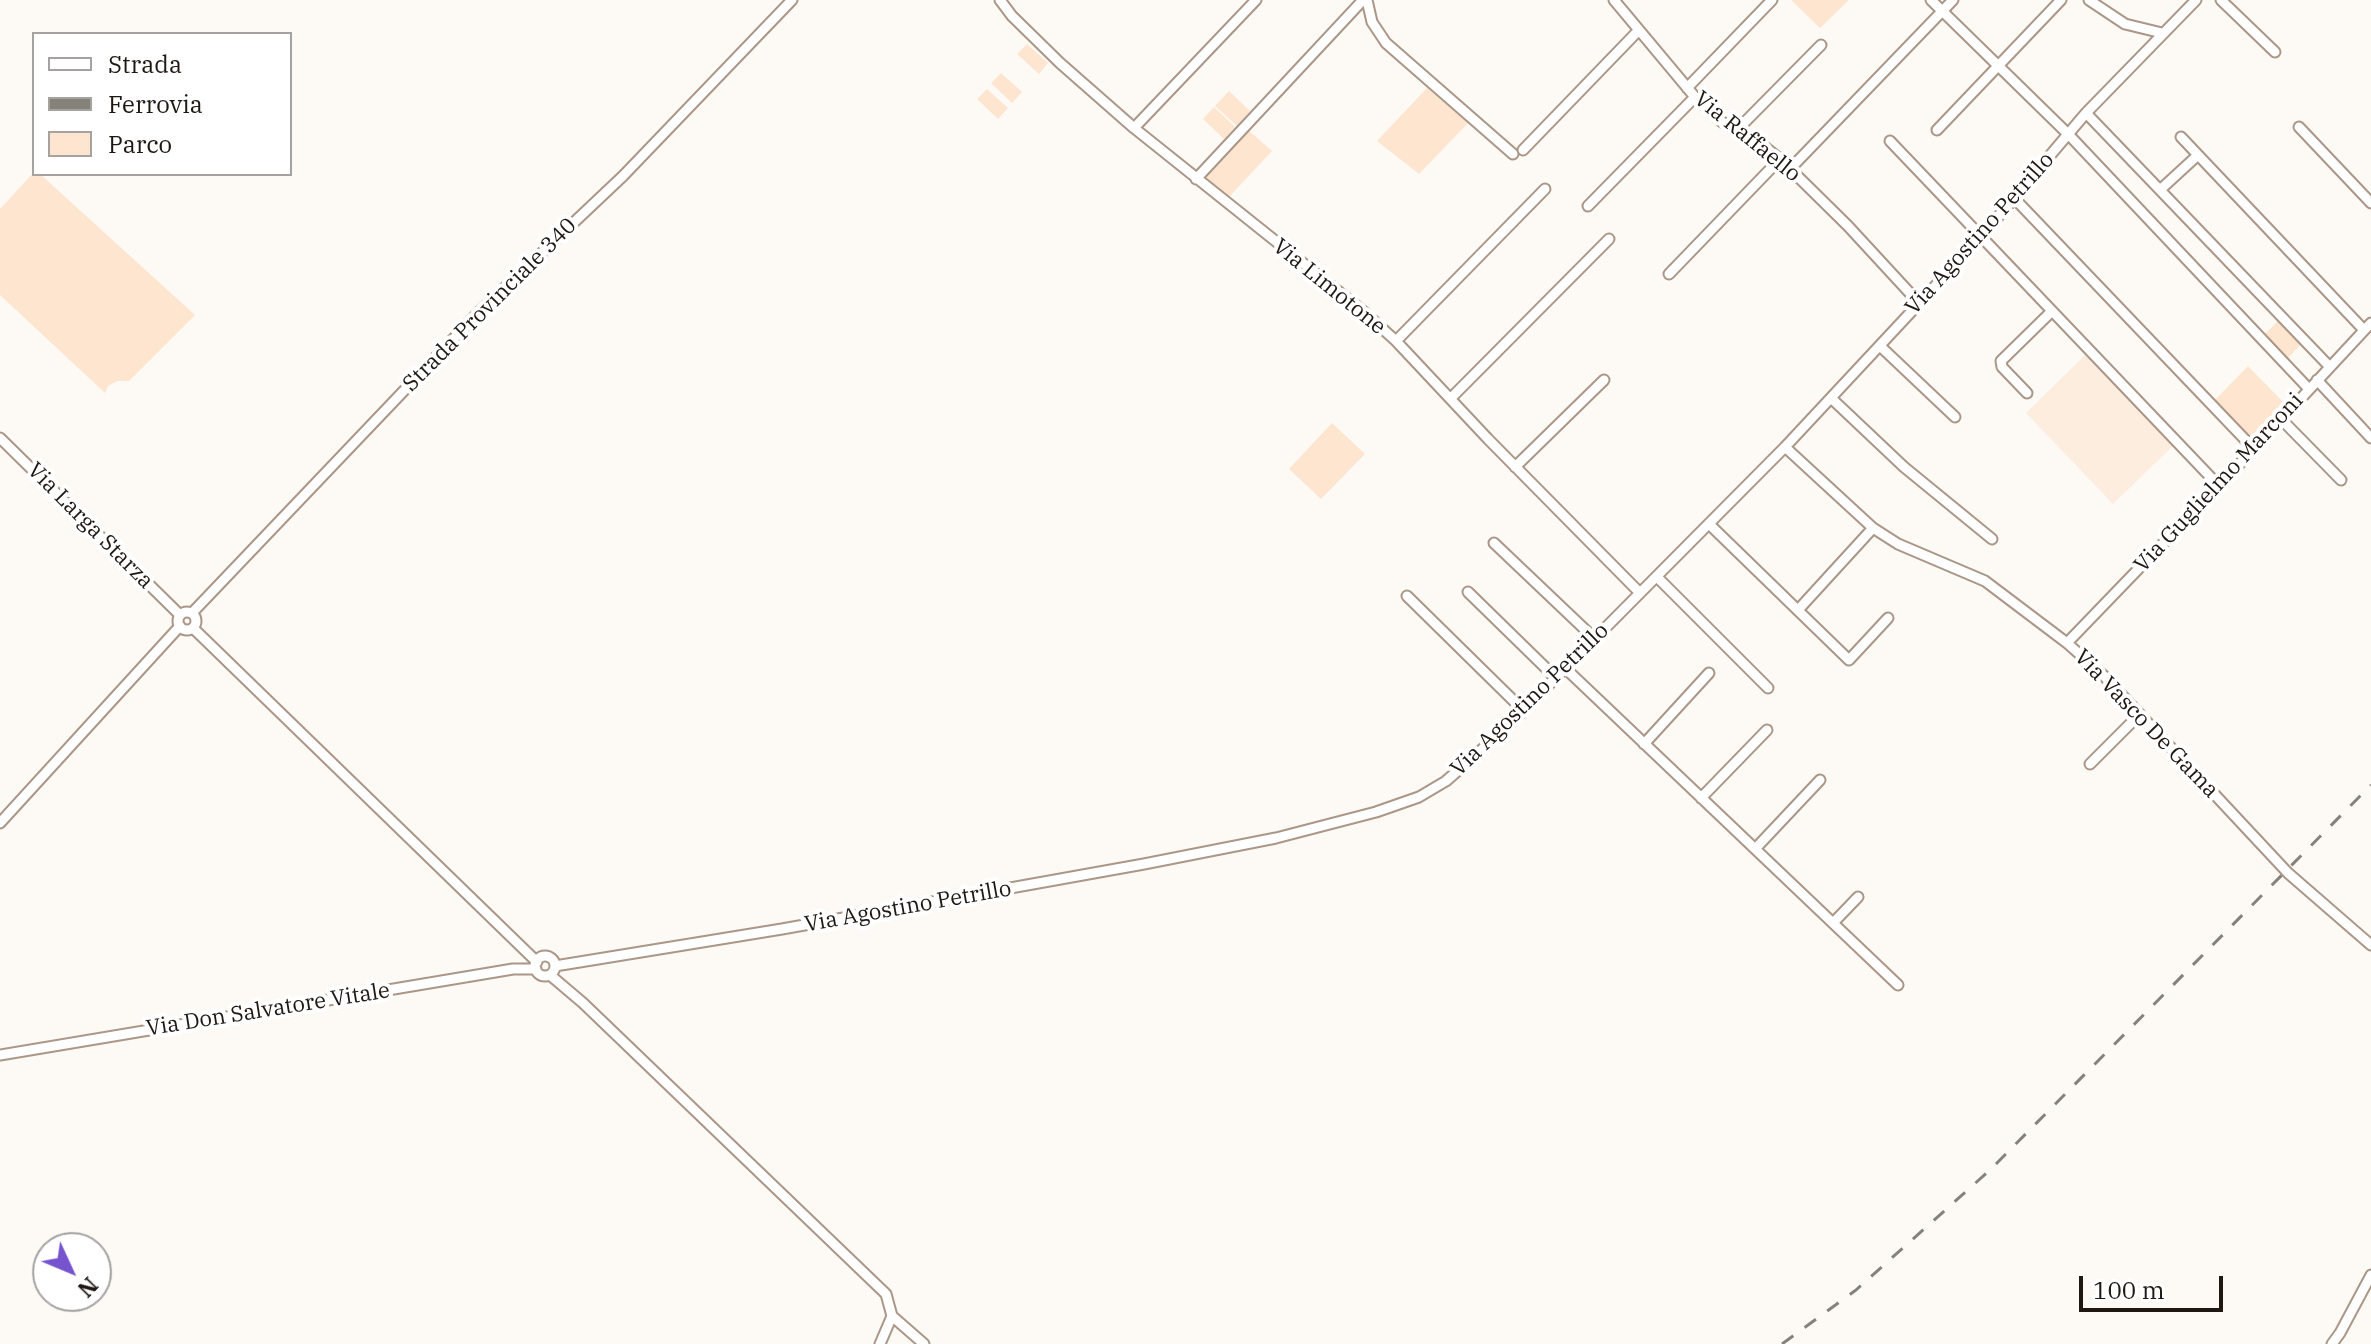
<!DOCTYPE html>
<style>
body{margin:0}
#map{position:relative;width:2371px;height:1344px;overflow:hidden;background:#fdf9f5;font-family:"IBM Plex Serif",serif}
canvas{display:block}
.legend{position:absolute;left:32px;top:32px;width:260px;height:144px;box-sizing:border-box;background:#fff;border:2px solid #a5a2a0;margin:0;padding:10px 14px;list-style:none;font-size:24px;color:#1f1711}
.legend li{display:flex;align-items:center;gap:16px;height:40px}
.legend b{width:40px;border:2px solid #a5a2a0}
.north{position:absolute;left:32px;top:1232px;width:80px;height:80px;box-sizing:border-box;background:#fff;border:2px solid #a5a2a0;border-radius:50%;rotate:134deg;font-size:22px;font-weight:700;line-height:32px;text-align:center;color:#1f1711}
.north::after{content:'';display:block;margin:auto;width:28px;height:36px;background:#7554cd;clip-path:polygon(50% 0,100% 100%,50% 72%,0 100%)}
.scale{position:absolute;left:2079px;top:1276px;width:144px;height:36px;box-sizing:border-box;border:4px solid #1f1711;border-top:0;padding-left:10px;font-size:24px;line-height:28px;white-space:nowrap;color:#1f1711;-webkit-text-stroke:6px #fff;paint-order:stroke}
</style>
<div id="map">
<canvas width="2371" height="1344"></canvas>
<ul class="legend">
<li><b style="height:10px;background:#fff"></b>Strada</li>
<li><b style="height:10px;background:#87817c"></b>Ferrovia</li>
<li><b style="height:22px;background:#fee5cf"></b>Parco</li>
</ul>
<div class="north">N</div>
<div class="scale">100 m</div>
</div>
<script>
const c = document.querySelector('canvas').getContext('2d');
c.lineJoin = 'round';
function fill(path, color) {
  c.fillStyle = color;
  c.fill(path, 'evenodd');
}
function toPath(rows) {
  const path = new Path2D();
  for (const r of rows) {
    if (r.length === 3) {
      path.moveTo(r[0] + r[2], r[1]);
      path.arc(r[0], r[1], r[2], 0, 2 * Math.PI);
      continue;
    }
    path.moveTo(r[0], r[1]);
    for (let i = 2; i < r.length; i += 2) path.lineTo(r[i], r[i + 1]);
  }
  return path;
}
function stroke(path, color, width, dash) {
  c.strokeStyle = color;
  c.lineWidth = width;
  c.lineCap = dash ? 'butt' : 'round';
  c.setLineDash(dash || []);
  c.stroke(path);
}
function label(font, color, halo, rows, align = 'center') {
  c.font = font + ' "IBM Plex Serif",serif';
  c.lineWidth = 8;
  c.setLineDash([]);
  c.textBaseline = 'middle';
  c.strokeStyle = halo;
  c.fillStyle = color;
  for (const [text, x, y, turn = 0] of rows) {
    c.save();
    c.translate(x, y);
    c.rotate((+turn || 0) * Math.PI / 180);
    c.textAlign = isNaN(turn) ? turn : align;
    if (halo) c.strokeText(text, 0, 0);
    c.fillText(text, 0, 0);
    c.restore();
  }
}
const built = toPath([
 [2085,355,2174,445,2113,504,2026,413]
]);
const green = toPath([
 [1791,0,1849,0,1820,28],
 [1027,44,1048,63,1039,74,1017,54],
 [1001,73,1022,92,1012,103,991,83],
 [1427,88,1468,123,1419,174,1377,141],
 [987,89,1008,108,998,119,977,99],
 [1229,91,1250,111,1237,126,1215,106],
 [1214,107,1235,127,1224,139,1203,119],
 [1247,129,1272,151,1228,198,1204,175],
 [34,172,40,174,195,315,129,381,117,381,108,386,105,393,0,295,0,209],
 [2279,320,2301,344,2286,360,2263,336],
 [2248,366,2286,405,2252,443,2213,402],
 [1332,423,1365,454,1321,499,1289,469]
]);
const minor = toPath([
 [1000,0,1012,16,1060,63,1134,128,1363,311,1396,341,1488,439,1640,593],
 [1367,0,1372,22,1386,43,1513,154],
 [1614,0,1695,97,1722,122,1760,143,1780,159,1848,226,1919,303],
 [1931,0,2069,135,2309,389],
 [2089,0,2125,24,2162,33],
 [2221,0,2275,52],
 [1687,88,1772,0],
 [2086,113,2329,366],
 [2299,127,2371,203],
 [1134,128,1256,0],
 [1737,130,1821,45],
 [1937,130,2061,0],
 [2181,137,2364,330],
 [1890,141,2219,486],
 [1523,150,1638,31],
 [1790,169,1953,0],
 [1196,179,1363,0],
 [2161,189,2198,155],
 [2014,198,2254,449],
 [1588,206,1695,97],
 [1669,274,1780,159],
 [1396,341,1545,189],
 [1880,346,1955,417],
 [2317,380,2371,438],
 [2027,393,2002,367,2001,361,2051,312],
 [1451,398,1609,239],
 [1831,398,1904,467,1992,539],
 [2281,419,2341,480],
 [0,438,180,615],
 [1785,447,1873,528,1898,544,1985,581,2067,643,2103,675,2288,873,2371,945],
 [1515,467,1604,380],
 [1709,524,1849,660,1888,618],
 [1494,543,1595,639],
 [1657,577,1768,688],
 [1468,592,1556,678],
 [1407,596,1523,710],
 [1798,610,1873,528],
 [187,621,9],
 [192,613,477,314,623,176,792,0],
 [193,628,537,962],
 [2067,643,2254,449,2371,323],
 [1565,668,1898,985],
 [1644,744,1709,673],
 [2090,764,2140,714],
 [1701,798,1767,730],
 [0,823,180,626],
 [1755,849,1820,780],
 [1833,923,1858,897],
 [545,966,10],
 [555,966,782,929,1144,864,1276,838,1376,812,1419,797,1446,781,1503,731,1785,447,1981,237,2086,113,2196,0],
 [550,975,583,1003,886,1294,892,1316,924,1344],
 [0,1055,513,969,536,969],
 [880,1344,892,1316],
 [2332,1344,2340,1333,2371,1275]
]);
const rail = toPath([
 [1782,1344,1856,1290,1990,1170,2371,785]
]);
const streetNames = [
 ["Via Raffaello",1747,137,39],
 ["Via Agostino Petrillo",1980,234,-48],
 ["Via Limotone",1329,287,39],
 ["Strada Provinciale 340",490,305,-45],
 ["Via Guglielmo Marconi",2219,483,-47],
 ["Via Larga Starza",90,526,45],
 ["Via Agostino Petrillo",1530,700,-44],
 ["Via Vasco De Gama",2146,724,46],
 ["Via Agostino Petrillo",908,907,-10],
 ["Via Don Salvatore Vitale",268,1010,-9]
];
fill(built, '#fdeddf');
fill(green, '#fee5cf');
stroke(minor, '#ab9787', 13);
stroke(minor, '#fff', 9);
stroke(rail, '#87817c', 3, [14, 14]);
label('22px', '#1f1711', '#fff', streetNames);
</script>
